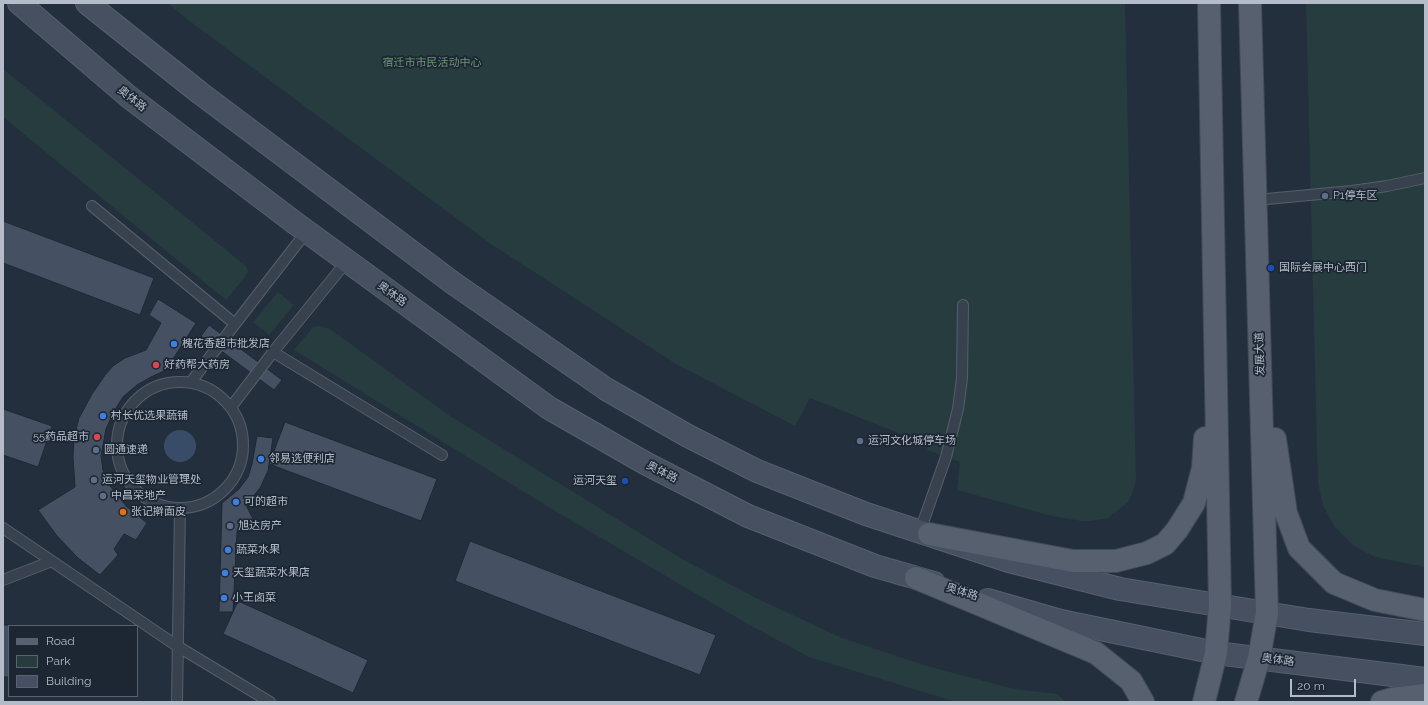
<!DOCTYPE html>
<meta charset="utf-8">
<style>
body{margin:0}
#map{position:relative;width:1428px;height:705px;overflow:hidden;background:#242f3e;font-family:Raleway,sans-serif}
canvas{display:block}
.frame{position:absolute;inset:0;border:4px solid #b4bcc9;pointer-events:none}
.legend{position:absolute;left:8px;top:625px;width:130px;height:72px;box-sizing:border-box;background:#1d2633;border:1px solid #59626f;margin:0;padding:5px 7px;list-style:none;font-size:12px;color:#b4bcc9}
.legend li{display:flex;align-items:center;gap:8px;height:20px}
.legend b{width:20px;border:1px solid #59626f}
.scale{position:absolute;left:1290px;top:679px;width:66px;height:18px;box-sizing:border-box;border:2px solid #b4bcc9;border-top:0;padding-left:5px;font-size:12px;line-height:14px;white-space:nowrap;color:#b4bcc9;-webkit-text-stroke:3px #1d2633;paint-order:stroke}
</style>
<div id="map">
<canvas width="1428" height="705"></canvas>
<div class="frame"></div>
<ul class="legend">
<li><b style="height:5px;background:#56606e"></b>Road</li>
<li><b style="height:11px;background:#263c3f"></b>Park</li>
<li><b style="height:11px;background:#455162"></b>Building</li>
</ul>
<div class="scale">20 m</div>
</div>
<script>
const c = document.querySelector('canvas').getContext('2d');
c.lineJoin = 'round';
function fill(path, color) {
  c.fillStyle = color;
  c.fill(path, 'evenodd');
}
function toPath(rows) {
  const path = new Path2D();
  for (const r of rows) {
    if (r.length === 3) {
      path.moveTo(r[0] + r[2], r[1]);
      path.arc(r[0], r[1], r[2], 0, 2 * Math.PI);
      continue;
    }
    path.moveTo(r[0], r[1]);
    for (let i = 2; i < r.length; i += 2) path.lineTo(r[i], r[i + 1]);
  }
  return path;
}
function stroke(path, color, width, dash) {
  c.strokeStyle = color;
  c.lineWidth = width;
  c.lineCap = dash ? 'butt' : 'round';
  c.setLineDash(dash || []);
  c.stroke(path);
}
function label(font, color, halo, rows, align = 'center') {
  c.font = font + ' Raleway,"Noto Sans SC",sans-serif';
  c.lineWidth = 3.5;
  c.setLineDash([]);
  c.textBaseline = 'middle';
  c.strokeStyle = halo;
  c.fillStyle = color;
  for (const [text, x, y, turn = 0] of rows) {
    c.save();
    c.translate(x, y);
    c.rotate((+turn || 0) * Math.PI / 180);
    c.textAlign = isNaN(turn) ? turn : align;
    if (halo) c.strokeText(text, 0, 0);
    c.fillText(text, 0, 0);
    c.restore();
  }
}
const green = toPath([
 [168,3,1125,3,1136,481,1132,494,1128,502,1108,518,1091,521,1082,521,1052,516,957,490,960,462,927,450,929,445,810,398,795,426,676,364,491,244,188,20],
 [1306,3,1425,3,1425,567,1375,557,1354,546,1335,527,1323,506,1318,483,1317,449],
 [3,69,246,266,248,271,245,277,226,300,3,117],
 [278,292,294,305,269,335,253,322],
 [320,326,330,329,450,416,682,559,756,598,842,638,927,666,1014,689,1057,694,1066,702,956,702,809,657,746,623,555,511,294,350,313,327]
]);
const water = toPath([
 [180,446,16]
]);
const building = toPath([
 [3,221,154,278,140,315,3,263,3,221],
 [158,299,196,323,166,370,151,377,137,385,123,397,113,413,106,429,101,456,103,470,107,482,126,506,147,523,136,540,124,534,114,549,118,555,100,575,78,558,57,536,38,510,75,487,73,457,74,437,79,418,92,394,105,375,113,366,125,358,146,350,161,323,149,315,158,299],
 [209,325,282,380,274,390,201,336,209,325],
 [3,409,52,426,38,467,3,455,3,409],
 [285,422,437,479,421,521,269,464,285,422],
 [257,436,273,438,268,471,260,488,246,505,253,519,237,532,233,612,219,612,222,503,239,489,248,477,252,464,257,436],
 [470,541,716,635,700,675,455,581,470,541],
 [238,601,368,660,353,693,223,634,238,601],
 [3,625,100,626,9,626,9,677,3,677,3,625]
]);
const service = toPath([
 [1256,200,1352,191,1387,186,1425,178],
 [92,206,235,324],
 [273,352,442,455],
 [191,382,235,324,307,231],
 [180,445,63],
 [231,407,273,352,347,261],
 [3,528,177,646,270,702],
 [920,531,946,457,958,409,962,378,963,305],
 [3,580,52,561],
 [177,702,180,508]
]);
const secondary = toPath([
 [19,3,129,97,295,223,549,408,645,463,748,516,875,566,934,583],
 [87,3,200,93,453,283,606,389,688,436,757,471,866,514,1009,561,1120,589,1309,620,1425,634],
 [988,600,1061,621,1216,653,1425,679]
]);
const primary = toPath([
 [1275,439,1286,513,1299,548,1334,583,1375,600,1425,610],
 [929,534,1073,561,1116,561,1147,553,1165,544,1177,530,1194,503,1203,468,1205,438],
 [916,578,1096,653,1131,681,1143,702],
 [1204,702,1216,653,1220,605,1209,3],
 [1246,702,1259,658,1267,613,1250,3],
 [1382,702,1392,699,1425,695]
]);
const markers = [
 [1325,196,4,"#5c6f8a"],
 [1271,268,4,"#1a4fb4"],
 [174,344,4,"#3f7fe0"],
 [156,365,4,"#e0444e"],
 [103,416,4,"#3f7fe0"],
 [97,437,4,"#e0444e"],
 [860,441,4,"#5c6f8a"],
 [96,450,4,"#5c6f8a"],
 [261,459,4,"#3f7fe0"],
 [94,480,4,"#5c6f8a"],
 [625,481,4,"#1a4fb4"],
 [103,496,4,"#5c6f8a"],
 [236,502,4,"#3f7fe0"],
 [123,512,4,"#e8710a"],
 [230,526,4,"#5c6f8a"],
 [228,550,4,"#3f7fe0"],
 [225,573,4,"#3f7fe0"],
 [224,598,4,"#3f7fe0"]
];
const parkNames = [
 ["宿迁市市民活动中心",432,63]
];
const streetNames = [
 ["奥体路",132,99,39],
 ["奥体路",392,294,36],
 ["发展大道",1260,354,-92],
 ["奥体路",662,472,27],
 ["奥体路",962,592,17],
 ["奥体路",1278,660,7]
];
const poiNames = [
 ["P1停车区",1333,196],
 ["国际会展中心西门",1279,268],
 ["槐花香超市批发店",182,344],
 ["好药帮大药房",164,365],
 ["村长优选果蔬铺",111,416],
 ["55药品超市",89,437,"right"],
 ["运河文化城停车场",868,441],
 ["圆通速递",104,450],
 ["邻易选便利店",269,459],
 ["运河天玺物业管理处",102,480],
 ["运河天玺",617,481,"right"],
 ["中昌荣地产",111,496],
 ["可的超市",244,502],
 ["张记擀面皮",131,512],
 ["旭达房产",238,526],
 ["蔬菜水果",236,550],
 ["天玺蔬菜水果店",233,573],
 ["小王卤菜",232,598]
];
fill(green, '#263c3f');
fill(water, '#394c67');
fill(building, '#455162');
stroke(building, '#1f2835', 1);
stroke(service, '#565f6c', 12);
stroke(secondary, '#565f6c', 24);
stroke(primary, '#414a57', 24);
stroke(service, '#38414e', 10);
stroke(secondary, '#465061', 22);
stroke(primary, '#56606e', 22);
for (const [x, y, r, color] of markers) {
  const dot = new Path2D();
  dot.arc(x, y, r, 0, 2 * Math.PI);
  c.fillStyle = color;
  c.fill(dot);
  stroke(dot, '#1d2633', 1.5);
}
label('11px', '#6b9a76', '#1d2633', parkNames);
label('11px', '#b4bcc9', '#1d2633', streetNames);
label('11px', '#b4bcc9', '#1d2633', poiNames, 'left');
</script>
